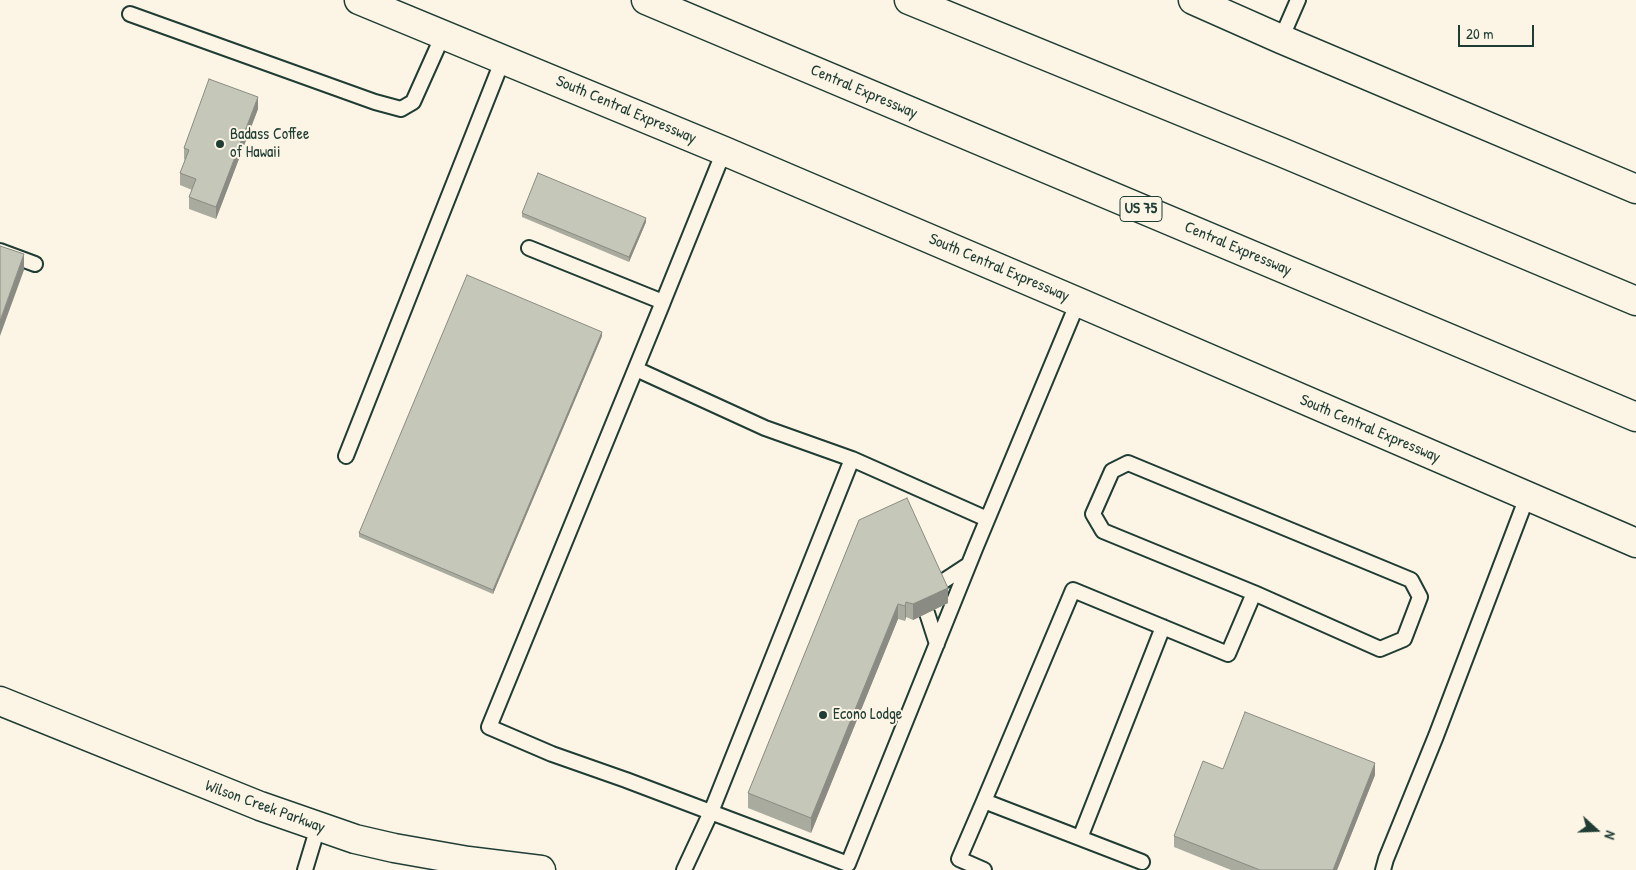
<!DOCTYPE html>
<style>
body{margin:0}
#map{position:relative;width:1636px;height:870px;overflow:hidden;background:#fcf5e5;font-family:"Patrick Hand",sans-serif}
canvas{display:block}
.north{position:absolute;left:1571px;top:805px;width:50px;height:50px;-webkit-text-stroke:4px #fcf5e5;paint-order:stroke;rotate:110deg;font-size:14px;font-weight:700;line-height:20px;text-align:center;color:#1f3d34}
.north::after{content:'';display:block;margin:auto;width:18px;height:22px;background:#1f3d34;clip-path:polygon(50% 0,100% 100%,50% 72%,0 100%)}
.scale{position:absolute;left:1458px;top:25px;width:76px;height:22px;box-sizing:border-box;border:2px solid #1f3d34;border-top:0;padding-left:6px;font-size:15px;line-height:18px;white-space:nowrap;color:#1f3d34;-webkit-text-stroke:4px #fcf5e5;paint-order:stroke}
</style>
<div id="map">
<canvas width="1636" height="870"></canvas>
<div class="north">N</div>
<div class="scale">20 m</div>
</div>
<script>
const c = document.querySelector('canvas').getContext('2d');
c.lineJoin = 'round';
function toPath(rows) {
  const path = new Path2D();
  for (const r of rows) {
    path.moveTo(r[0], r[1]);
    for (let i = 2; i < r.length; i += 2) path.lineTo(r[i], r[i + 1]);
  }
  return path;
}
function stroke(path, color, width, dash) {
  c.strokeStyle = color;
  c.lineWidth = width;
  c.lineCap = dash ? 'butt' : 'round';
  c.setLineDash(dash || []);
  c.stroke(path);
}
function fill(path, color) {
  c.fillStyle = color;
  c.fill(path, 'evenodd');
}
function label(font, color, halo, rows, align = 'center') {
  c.font = font + ' "Patrick Hand",sans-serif';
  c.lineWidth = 4;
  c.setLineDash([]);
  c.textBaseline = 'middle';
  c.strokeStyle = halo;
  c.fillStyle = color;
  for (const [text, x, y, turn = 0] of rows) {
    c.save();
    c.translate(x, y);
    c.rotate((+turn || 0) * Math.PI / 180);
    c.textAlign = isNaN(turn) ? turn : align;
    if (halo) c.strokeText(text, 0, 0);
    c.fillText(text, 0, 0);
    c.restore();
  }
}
const service = toPath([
 [130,14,375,102,401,109,413,102,443,35],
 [1281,39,1298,0],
 [529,248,663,302,724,151],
 [0,251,35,264],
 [663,302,489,727,552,754,626,780,848,864,975,549,1078,302],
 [636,369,765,428,852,459,987,519],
 [346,456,503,59],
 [939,584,968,565],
 [927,613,937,644],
 [1080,838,1163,627],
 [1142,862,984,801,1073,590,1228,654,1254,593,1380,649,1404,639,1420,597,1411,580,1128,463,1112,471,1093,514,1103,531,1254,593],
 [305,870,318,827],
 [684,870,711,812,852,459],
 [984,870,959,859,984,801],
 [1383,870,1386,859,1436,736,1527,497]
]);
const secondary = toPath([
 [359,0,724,151,1078,302,1636,543],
 [1193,0,1281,39,1636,189],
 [0,701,260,806,355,839,394,848,468,861,541,870]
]);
const motorway = toPath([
 [646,0,1636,417],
 [909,0,1281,152,1636,301]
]);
const wall = toPath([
 [258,109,216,219,189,209,189,197,192,190,180,185,180,173,185,160,184,159,184,148],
 [522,213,646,222,629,262,522,217],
 [602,336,493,594,359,537,359,533],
 [859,520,948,603,913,620,906,617,905,621,898,619,811,833,748,808,748,793],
 [1223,769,1375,775,1337,870,1231,870,1174,847,1174,836]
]);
const shadedWall = toPath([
 [258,97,258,109,216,219,216,207],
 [646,218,646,222,629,262,629,257],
 [24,254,24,270,0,336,0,321],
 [602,332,602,336,493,594,493,590],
 [948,588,948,603,913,620,913,604],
 [906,602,906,617,905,621,905,606],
 [898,604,898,619,811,833,811,818],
 [1375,763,1375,775,1337,870,1333,870]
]);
const building = toPath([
 [209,79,258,97,216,207,189,197,196,179,180,173,189,150,184,148,209,79],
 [538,173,646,218,629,257,522,213,538,173],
 [0,246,24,254,0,321,0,246],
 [467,275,602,332,493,590,359,533,467,275],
 [907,498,948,588,913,604,906,602,905,606,898,604,811,818,748,793,859,520,907,498],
 [1245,712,1375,763,1333,870,1260,870,1174,836,1203,761,1223,769,1245,712]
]);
const markers = [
 [220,144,5,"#1f3d34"],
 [823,715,5,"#1f3d34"]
];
const shields = [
 [1141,209,42]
];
const shieldNames = [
 ["US 75",1141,209]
];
const streetNames = [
 ["Central Expressway",864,92,23],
 ["South Central Expressway",626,110,23],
 ["Central Expressway",1238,249,23],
 ["South Central Expressway",999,268,23],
 ["South Central Expressway",1370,429,23],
 ["Wilson Creek Parkway",265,807,20]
];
const poiNames = [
 ["Badass Coffee",230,135],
 ["of Hawaii",230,153],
 ["Econo Lodge",833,715]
];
stroke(service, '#1f3d34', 18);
stroke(secondary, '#1f3d34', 31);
stroke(motorway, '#1f3d34', 31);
stroke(service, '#fcf5e5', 14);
stroke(secondary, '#fcf5e5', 28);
stroke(motorway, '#fcf5e5', 28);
fill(wall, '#a9ab9f');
fill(shadedWall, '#8a8b82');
fill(building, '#c5c7b9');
stroke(building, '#8a8b82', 1);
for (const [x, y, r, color] of markers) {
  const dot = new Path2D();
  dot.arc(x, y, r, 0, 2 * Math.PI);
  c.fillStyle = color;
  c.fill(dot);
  stroke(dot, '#fcf5e5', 2);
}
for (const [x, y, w] of shields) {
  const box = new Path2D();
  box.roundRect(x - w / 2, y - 12.5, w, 25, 4);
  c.fillStyle = '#fcf5e5';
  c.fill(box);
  stroke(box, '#1f3d34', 1);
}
label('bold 15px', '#1f3d34', null, shieldNames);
label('16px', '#1f3d34', '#fcf5e5', streetNames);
label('16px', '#1f3d34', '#fcf5e5', poiNames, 'left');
</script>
